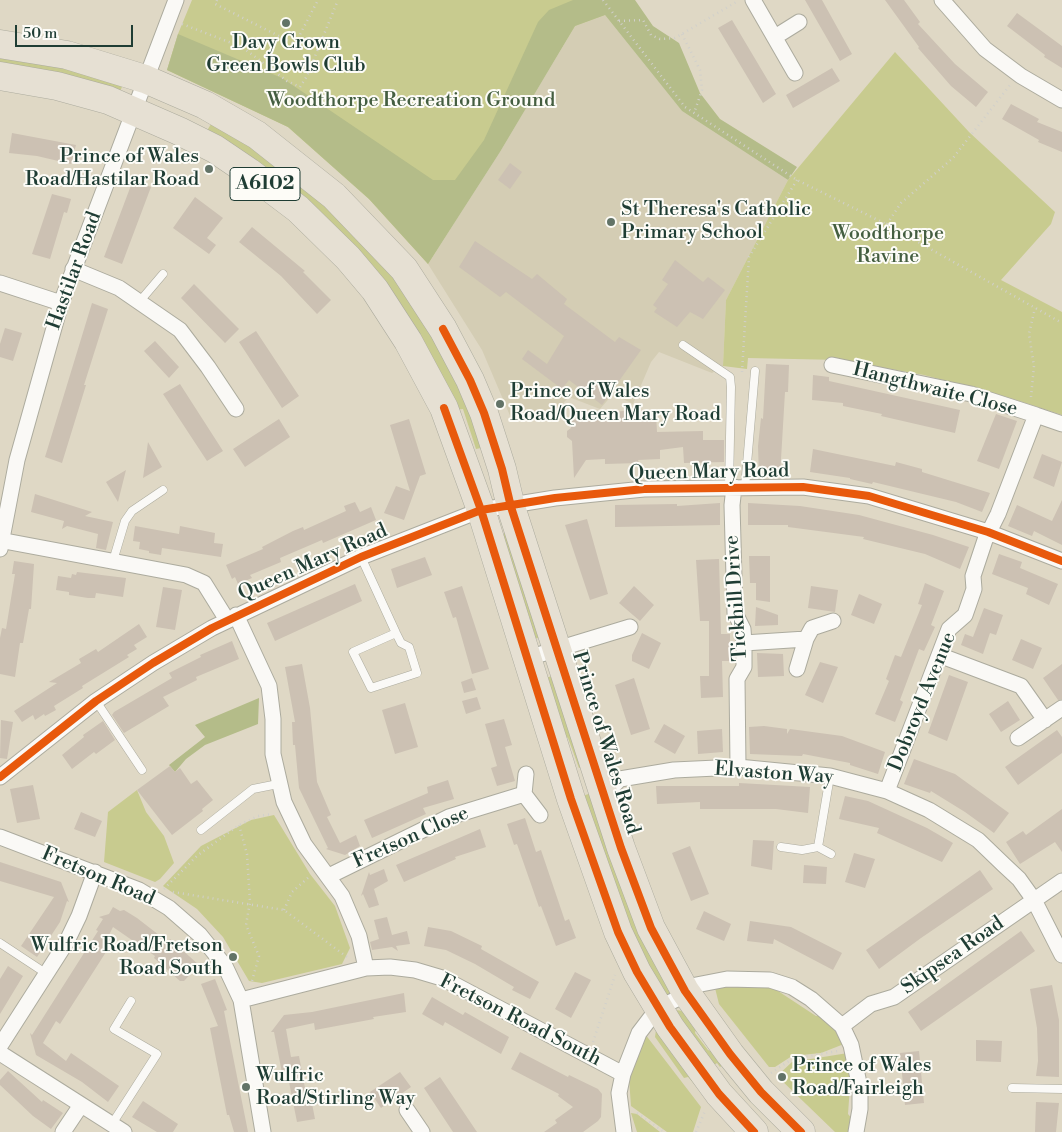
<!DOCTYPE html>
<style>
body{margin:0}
#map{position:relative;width:1062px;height:1132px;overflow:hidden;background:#dfd8c5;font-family:"Libre Bodoni",serif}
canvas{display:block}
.scale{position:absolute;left:15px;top:25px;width:118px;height:22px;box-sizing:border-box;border:2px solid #1f3d34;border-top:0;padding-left:6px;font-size:15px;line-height:18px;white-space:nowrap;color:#1f3d34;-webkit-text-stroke:4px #fdfcf7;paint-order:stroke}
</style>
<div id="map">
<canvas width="1062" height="1132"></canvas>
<div class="scale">50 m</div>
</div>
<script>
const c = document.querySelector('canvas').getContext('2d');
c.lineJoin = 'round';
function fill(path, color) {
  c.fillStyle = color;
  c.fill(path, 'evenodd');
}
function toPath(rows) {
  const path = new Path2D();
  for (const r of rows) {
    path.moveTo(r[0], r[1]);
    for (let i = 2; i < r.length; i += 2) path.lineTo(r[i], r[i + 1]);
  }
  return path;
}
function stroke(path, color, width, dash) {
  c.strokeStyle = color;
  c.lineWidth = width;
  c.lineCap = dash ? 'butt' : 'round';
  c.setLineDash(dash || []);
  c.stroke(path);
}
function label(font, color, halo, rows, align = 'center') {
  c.font = font + ' "Libre Bodoni",serif';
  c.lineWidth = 4;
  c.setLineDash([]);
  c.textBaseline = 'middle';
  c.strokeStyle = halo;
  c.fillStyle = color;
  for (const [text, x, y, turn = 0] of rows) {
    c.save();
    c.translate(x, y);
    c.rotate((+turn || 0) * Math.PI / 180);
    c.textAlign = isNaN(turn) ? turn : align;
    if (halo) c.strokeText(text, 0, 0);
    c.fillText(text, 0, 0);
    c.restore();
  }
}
const built = toPath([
 [605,15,682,111,788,180,726,300,723,366,712,373,659,352,651,362,633,404,613,394,600,409,569,397,554,413,511,418,482,350,428,264,500,152,575,26]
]);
const green = toPath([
 [192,0,635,0,605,15,575,26,428,264,369,199,288,127,167,70,178,34],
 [0,50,125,80,118,96,0,68],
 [895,52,969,132,1055,212,1051,224,1001,280,1062,312,1062,415,1007,397,924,375,840,360,748,358,747,369,723,366,726,300,788,180],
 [214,119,278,162,392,269,465,388,482,452,481,448,476,449,463,409,455,410,429,354,205,134],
 [506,527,546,636,530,640,501,543],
 [559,674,587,766,579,768,568,738,560,734,542,679],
 [137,790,146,812,164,836,174,863,160,879,155,882,104,862,108,812],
 [595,792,674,991,662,998,647,975,579,797],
 [274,815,310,874,335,906,350,948,342,964,262,983,249,981,223,937,197,909,163,886,201,846,251,820],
 [714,984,778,988,778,991,816,1016,825,1016,844,1044,821,1053,792,1056,775,1067,769,1067,719,1004],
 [675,1010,684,1011,697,1024,695,1033,708,1050,719,1054,725,1063,720,1067,717,1063,710,1068],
 [656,1030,705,1096,688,1077,684,1078,655,1037],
 [645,1034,701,1107,693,1132,667,1132,631,1106,629,1078],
 [848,1053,853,1081,850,1086,848,1114,853,1120,850,1132,835,1132,777,1076,792,1062],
 [631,1113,637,1114,660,1132,637,1132]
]);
const forest = toPath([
 [573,0,635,0,653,26,679,43,700,93,720,119,797,167,788,180,682,111,605,15,575,26,500,152,428,264,369,199,288,127,167,70,178,34,282,78,433,180,455,180,484,140,538,22,549,10],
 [259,698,258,724,205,745,186,759,175,772,169,765,205,737,195,725]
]);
const building = toPath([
 [805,0,822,0,852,54,840,61],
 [885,0,904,0,920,22,918,24,955,64,988,92,976,107,951,86,918,48,919,47],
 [1017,13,1062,46,1062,68,1044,57,1045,55,1007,26],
 [732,20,776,94,763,103,718,28],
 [832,68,840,81,793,108,786,95],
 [1011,104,1039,119,1037,122,1062,132,1062,152,1038,142,1039,140,1002,119],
 [12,133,76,145,71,164,37,156,9,153],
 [510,163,522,172,510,189,498,180],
 [133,180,151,187,122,264,104,257],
 [52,194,71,199,67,213,64,212,50,259,32,254],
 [195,197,223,218,207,238,216,245,209,254,173,228],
 [252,227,305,271,303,272,331,300,317,314,281,276,239,242],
 [475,241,532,279,537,274,567,299,564,304,615,342,619,337,641,350,602,405,569,380,562,389,522,359,528,350,547,364,564,336,506,292,500,297,459,267],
 [675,260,703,282,708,277,725,290,703,319,690,312,677,327,654,312,657,308,653,305,668,284,662,280],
 [194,284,239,329,225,343,181,298],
 [92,303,108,309,84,385,86,385,62,463,45,457],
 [5,328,22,333,13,361,0,357,0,344],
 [256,331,299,396,282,408,239,342],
 [155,341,179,367,169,378,144,351],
 [766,364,789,365,788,392,785,392,780,476,759,476,758,446,761,418,763,419],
 [813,375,829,377,829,381,960,410,955,433,881,416,882,414,843,406,843,403,812,400],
 [180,384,223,451,207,461,163,394],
 [636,410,636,415,656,414,657,432,703,431,703,440,724,440,724,462,684,463,683,447,660,450,660,459,638,460,639,463,605,464,605,459,586,460,574,478,572,441,567,437,567,431,571,428,570,420,618,417,611,412],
 [996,414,1017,421,999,469,977,461],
 [279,419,290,437,245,467,233,449],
 [409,419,426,474,420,476,404,520,384,513,396,486,410,491,390,425],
 [148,442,162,467,143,478],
 [813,449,895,466,896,462,922,469,922,472,990,493,982,512,956,502,873,482,872,484,850,479,850,478,810,472],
 [1042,454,1062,462,1054,487,1033,478],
 [126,470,118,502,106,482],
 [35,494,92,512,85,516,113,522,106,550,96,548,98,534,67,526,62,529,64,521,31,512],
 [1062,500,1062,545,1034,531,1032,536,1008,526,1017,505,1052,521],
 [355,502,360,512,371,507,376,520,323,543,322,540,280,558,281,562,250,575,252,578,238,584,235,577,232,579,226,565,263,549,262,547,293,531,303,527,304,530,346,511,344,506],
 [720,503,720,525,615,527,615,505,677,504,677,506],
 [748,503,800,506,859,515,933,535,969,547,960,569,925,554,863,539,864,537,788,527,788,525,748,525],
 [587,519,608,594,590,600,565,525],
 [135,526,179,534,180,526,215,533,214,543,223,544,221,557,162,548,161,555,149,553,149,551,139,549,140,542,133,541],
 [999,554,1022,562,1020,568,1058,584,1049,605,1026,594,1028,588,992,574],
 [749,556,770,556,770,602,756,600,756,583,750,583],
 [425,557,432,575,397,588,391,569],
 [719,559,721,634,730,634,730,661,722,661,723,697,701,698,700,676,709,676,709,621,700,621,696,560],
 [14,561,34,564,31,609,29,609,23,643,20,643,15,677,0,674,0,638,2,628,6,629,15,574,12,574],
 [77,572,126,578,123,597,96,593,95,598,88,598,69,595,69,592,56,590,58,576,71,578,72,574,76,575],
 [925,583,944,591,931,625,935,627,924,651,919,649,900,700,903,702,895,722,875,714,889,681,886,679,895,655,901,657,922,605,918,604],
 [355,584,362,601,275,641,267,623],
 [462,586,489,669,472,674,456,617,453,618,444,592],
 [634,586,654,605,640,621,619,603],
 [811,586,838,590,835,612,808,608],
 [163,587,182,590,175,630,156,627],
 [859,594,882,604,874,624,851,615],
 [756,607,778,615,778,625,755,626],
 [984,608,1003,615,996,635,990,633,983,654,961,645,965,634,973,637],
 [139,624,147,637,134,645,137,649,127,655,129,657,82,686,83,688,54,706,56,710,45,716,44,714,35,720,33,715,22,722,14,711,57,683,49,682,81,663,79,659,96,649,98,652],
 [642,633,661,643,649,669,632,661,632,655],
 [1021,639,1042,648,1033,669,1012,660],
 [232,641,239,659,196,677,197,680,163,697,169,706,124,733,112,715,114,712,172,678,169,673,201,657,200,655],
 [757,653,783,654,784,676,758,677],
 [820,662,838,667,823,703,805,695],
 [302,664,310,708,317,782,331,815,327,817,340,843,356,835,360,846,345,855,326,849,328,848,299,788,295,745,293,745,292,722,295,722,285,667],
 [1062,664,1062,699,1058,700,1043,678],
 [949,675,968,682,947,741,928,733],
 [472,678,476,690,464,693,461,682],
 [634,678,650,729,631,735,615,685],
 [477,697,481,709,466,714,462,701],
 [1008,701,1020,720,1001,732,989,714],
 [405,703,418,747,395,754,382,710],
 [504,719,512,745,505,747,515,781,497,786,491,768,497,766,485,724],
 [1,720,13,722,7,759,0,758],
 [103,721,115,740,96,754,94,752,72,769,62,755,84,737,83,735],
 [664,724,685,736,675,754,654,742],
 [764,726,787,729,787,734,790,729,842,736,885,752,878,774,850,765,850,763,803,754,802,756,750,754,749,727],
 [722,729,723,752,698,754,697,731],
 [1057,730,1062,737,1062,753,1018,785,1005,767],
 [914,759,955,774,1009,813,994,833,965,812,931,791,930,793,904,784],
 [170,766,175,772,180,768,191,784,197,780,213,800,202,809,203,811,172,835,137,790],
 [448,780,454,799,423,808,426,814,372,838,364,820,428,793,427,787],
 [739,783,810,787,808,813,776,809,700,809,700,802,657,804,656,786,739,786],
 [33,785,40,819,17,823,10,789],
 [845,796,868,801,927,828,953,843,942,862,877,833,879,828,839,819],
 [1062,809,1062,852,1055,842,1020,864,1006,842,1023,831,1026,835],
 [81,812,102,821,95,837,74,829],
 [525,818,536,852,541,850,565,921,569,919,576,938,556,946,541,906,539,907,517,844,514,845,507,824],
 [480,829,486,847,455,857,456,859,404,882,396,865],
 [753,840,774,841,772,870,751,866],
 [690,846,709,894,691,901,672,853],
 [854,853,875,859,865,888,845,882],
 [0,862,61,882,69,902,67,901,60,922,37,957,21,946,54,897,0,881],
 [804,865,827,867,826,884,803,883],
 [384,869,388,881,374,889,379,905,369,908,363,894,361,896,369,872,370,875],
 [980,870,993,889,921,938,879,969,866,950],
 [113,907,120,911,124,910,137,918,168,942,170,939,199,965,184,981,180,981,154,958,155,956,113,927,102,949,106,952,60,1024,56,1021,43,1043,66,1061,71,1053,119,1086,108,1102,82,1082,36,1055,30,1033,32,1035,98,931,96,930,103,919,99,917,109,914],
 [704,911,731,924,724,941,696,929],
 [387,917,392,935,407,931,410,944,396,946,398,951,392,947,372,950,370,942,379,939,374,920],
 [750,921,791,927,842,953,833,970,774,939,773,944,747,941],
 [428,927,451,931,482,946,481,949,539,982,530,999,512,990,514,987,475,964,446,950,424,946],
 [1021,931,1035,951,921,1031,908,1012],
 [8,966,23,976,0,1014,0,979],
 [575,972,591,980,571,1018,555,1009],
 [215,979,227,1010,224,1011,248,1132,234,1132,229,1115,227,1115,210,1028,218,1026,201,984],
 [1052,985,1059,1020,1059,1077,1036,1076,1038,1061,1037,1028,1030,989],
 [404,993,406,1012,373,1017,374,1019,315,1030,314,1023,286,1029,291,1057,299,1056,305,1088,309,1088,315,1119,297,1122,289,1082,284,1083,274,1032,271,1032,284,1015,312,1012],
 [432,997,463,1015,465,1012,509,1037,501,1054,445,1022,443,1026,422,1014],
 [976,1040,1002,1041,1001,1062,976,1061],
 [919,1051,924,1103,905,1105,900,1053],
 [520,1052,568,1077,569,1075,598,1089,602,1094,601,1117,598,1121,583,1132,544,1132,557,1123,555,1120,573,1107,558,1096,559,1094,511,1069],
 [8,1071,42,1102,43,1100,63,1113,51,1129,33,1116,0,1085,0,1080],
 [400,1072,411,1087,381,1108,370,1092],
 [440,1077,477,1132,453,1132,424,1088],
 [143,1101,178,1124,173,1132,157,1132,132,1117],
 [1036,1102,1059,1103,1056,1132,1035,1132]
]);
const path = toPath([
 [217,0,215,4,295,44,318,0],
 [603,0,685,107,797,180,886,224,1062,323],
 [619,21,643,20,651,35,660,39,675,38,738,1],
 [182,24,242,47,287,81,300,87,307,76,338,0],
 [682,34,700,70,702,90,694,113],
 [887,224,901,203,953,158,1010,85],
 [742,372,749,257,797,180],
 [1031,397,1034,366,1029,334,1035,308],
 [239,825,247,854,250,902,246,925,259,956,252,981],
 [164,889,198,855,239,825,258,816,272,814],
 [173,892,284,910,347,957],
 [284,910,292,892,310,876],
 [593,1042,615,975],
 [771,1073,792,1059,838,1051],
 [637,1113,664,1132],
 [696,1132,705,1111]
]);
const lane = toPath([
 [140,301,163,274],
 [683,345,730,377,731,387,729,487],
 [745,487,755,371],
 [361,557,396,633,401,643,409,647,417,673,371,688,353,652,396,633],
 [113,561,125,521,132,511,163,490],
 [96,701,142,770],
 [830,776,818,847,831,854],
 [201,830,253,789,278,784],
 [781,847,802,850,818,847],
 [0,943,47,974],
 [1012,1088,1062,1089],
 [112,1124,157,1054,114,1029,131,1001]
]);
const street = toPath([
 [753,0,795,73],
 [942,0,985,49,1021,76,1062,100],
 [775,37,799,22],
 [73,269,119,288,180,330,208,367,236,409],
 [0,283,61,303],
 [832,365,971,394,1036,415,998,514,985,540,973,576,974,589,965,615,949,629,887,791],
 [1036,415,1062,424],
 [734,487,732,505,735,613,743,629,744,643,744,667,737,679,738,767],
 [0,540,186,575,204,583,227,620],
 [0,549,17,460,61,303,176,0],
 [236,615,269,686,273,719,273,754,284,802,304,844,342,896,359,936,366,968],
 [744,643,806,639],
 [939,655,1021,686,1045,720],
 [528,658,630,627],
 [797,669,806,639,812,628,833,621],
 [1018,738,1062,708],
 [526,774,524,794,540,815],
 [0,777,96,701,153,663,212,628,361,557,481,510,555,498,644,489,803,487,869,496,988,532,1062,561],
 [606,801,612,787,620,779,674,770,738,767,830,776,887,791,929,810,978,840,1004,865,1019,879,1034,900,1062,955],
 [0,837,139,890,169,908,200,935,225,966,241,1000,263,1132],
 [329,876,449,817,524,794],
 [241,1000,366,968,390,967,415,970,442,978,623,1074],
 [842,1026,871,1004,894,997,1062,881],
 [0,1046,66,943,79,916,95,872],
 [0,1053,124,1132],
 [407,1110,422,1132],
 [63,1132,81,1105],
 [624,1132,619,1093,623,1074,639,1033,658,1008,679,998,691,986,727,979,770,980,792,987,811,999,842,1026,851,1045,860,1088,860,1109,856,1132]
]);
const highway = toPath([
 [0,44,67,55,145,79,205,105,257,135,334,196,404,269,443,329,470,380,484,413,502,469,511,507,621,848,651,928,685,991,730,1054,761,1092,801,1132],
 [0,76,57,86,108,100,179,131,215,149,249,172,298,209,348,258,375,290,408,341,444,408,481,510,571,799,618,932,637,972,670,1027,719,1094,754,1132]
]);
const cycleway = toPath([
 [443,329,470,380,484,413,502,469,511,507,621,848,651,928,685,991,730,1054,761,1092,801,1132],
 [444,408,481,510,571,799,618,932,637,972,670,1027,719,1094,754,1132],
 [0,777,96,701,153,663,212,628,361,557,481,510,555,498,644,489,803,487,869,496,988,532,1062,561]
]);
const markers = [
 [286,23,5,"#627367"],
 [209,169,5,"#627367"],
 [611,222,5,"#627367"],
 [500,404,5,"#627367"],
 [233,957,5,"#627367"],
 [782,1077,5,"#627367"],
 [246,1087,5,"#627367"]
];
const shields = [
 [265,184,70]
];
const shieldNames = [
 ["A6102",265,184]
];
const poiNames = [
 ["Davy Crown",286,43,"center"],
 ["Green Bowls Club",286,66,"center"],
 ["Prince of Wales",199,157,"right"],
 ["Road/Hastilar Road",199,180,"right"],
 ["St Theresa's Catholic",621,210],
 ["Primary School",621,233],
 ["Prince of Wales",510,392],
 ["Road/Queen Mary Road",510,415],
 ["Wulfric Road/Fretson",223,946,"right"],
 ["Road South",223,969,"right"],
 ["Prince of Wales",792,1066],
 ["Road/Fairleigh",792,1089],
 ["Wulfric",256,1076],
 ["Road/Stirling Way",256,1099]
];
const parkNames = [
 ["Woodthorpe Recreation Ground",411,101],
 ["Woodthorpe",888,234],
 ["Ravine",888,257]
];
const streetNames = [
 ["Hastilar Road",75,271,-70],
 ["Hangthwaite Close",935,390,14],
 ["Queen Mary Road",709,473,-1],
 ["Queen Mary Road",313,563,-24],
 ["Tickhill Drive",737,598,-94],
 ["Dobroyd Avenue",923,702,-68],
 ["Prince of Wales Road",605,743,73],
 ["Elvaston Way",774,774,4],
 ["Fretson Close",411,838,-24],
 ["Fretson Road",98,877,23],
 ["Skipsea Road",953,956,-35],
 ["Fretson Road South",520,1021,27]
];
fill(built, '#d4cdb4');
fill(green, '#c8cb8f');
fill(forest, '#b4bc89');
fill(building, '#ccc1b3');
stroke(lane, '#acab9e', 9);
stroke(street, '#acab9e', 17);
stroke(highway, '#acab9e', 29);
stroke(path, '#d1d0cb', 2.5, [1, 4]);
stroke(lane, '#faf9f6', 8);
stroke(street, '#faf9f6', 15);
stroke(highway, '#e6e0d3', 28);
stroke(cycleway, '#e8590c', 8);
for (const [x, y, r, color] of markers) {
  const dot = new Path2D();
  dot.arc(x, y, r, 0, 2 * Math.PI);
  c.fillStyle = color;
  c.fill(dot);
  stroke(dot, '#fdfcf7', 2);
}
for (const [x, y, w] of shields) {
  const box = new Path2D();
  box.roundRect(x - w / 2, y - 16.5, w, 33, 4);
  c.fillStyle = '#fdfcf7';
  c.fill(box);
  stroke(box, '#1f3d34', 1);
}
label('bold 19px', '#1f3d34', null, shieldNames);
label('20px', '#1f3d34', '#fdfcf7', poiNames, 'left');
label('20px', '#445e40', '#fdfcf7', parkNames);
label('20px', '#1f3d34', '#fdfcf7', streetNames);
</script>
